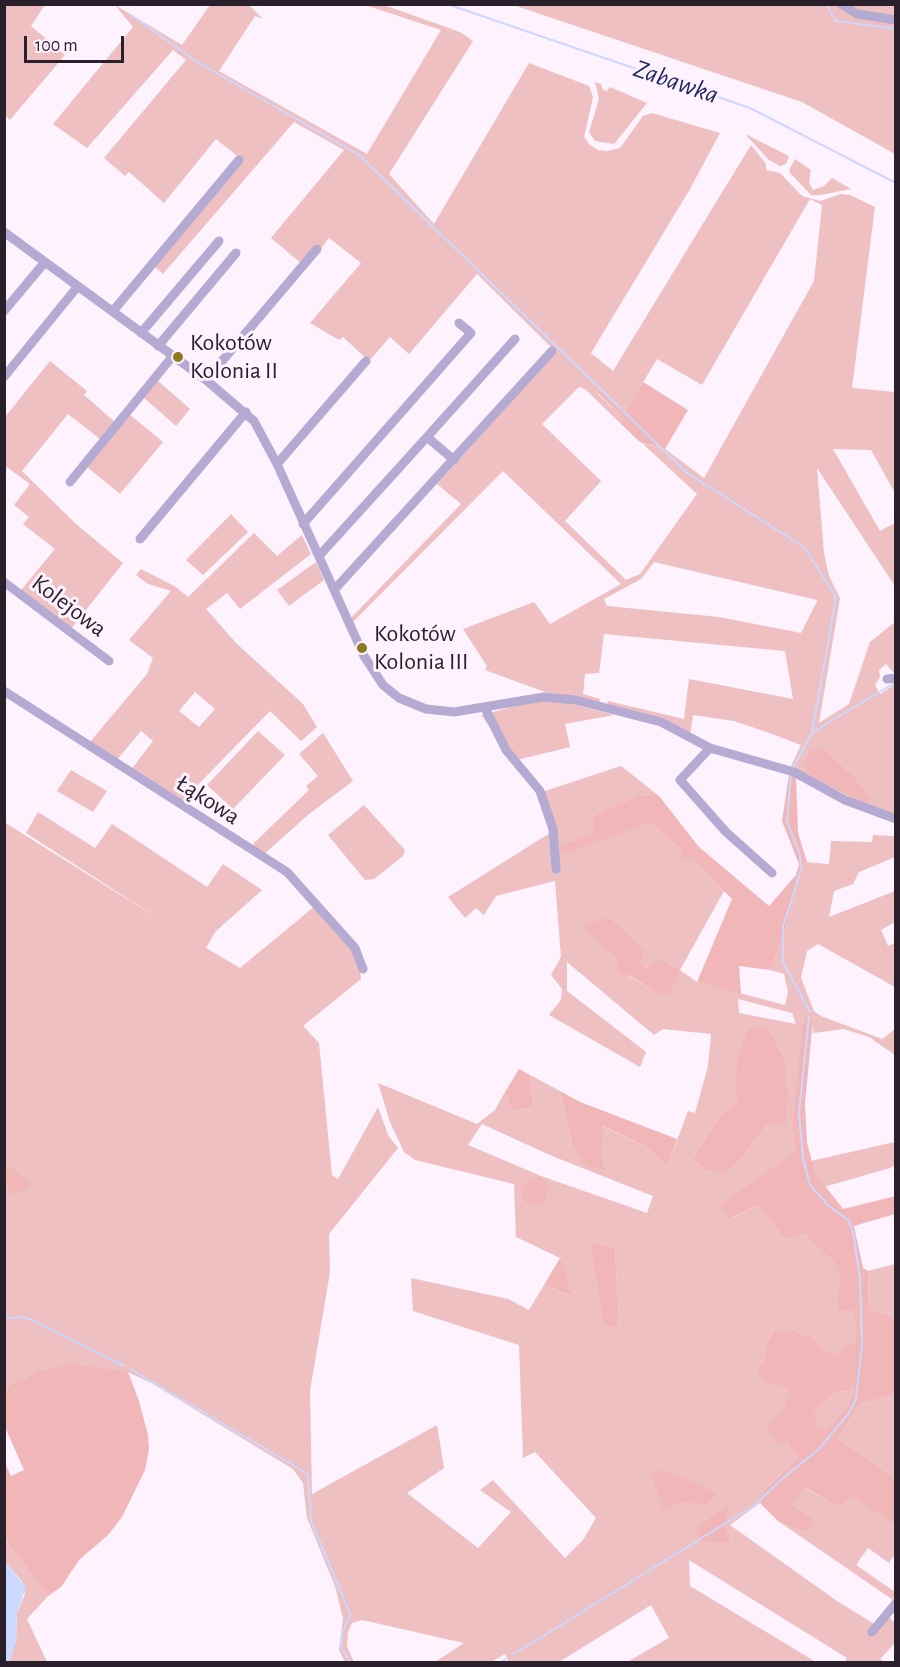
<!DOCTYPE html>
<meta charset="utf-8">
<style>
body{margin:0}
#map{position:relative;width:900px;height:1667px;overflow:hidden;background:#fdf2fd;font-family:"Alegreya Sans",sans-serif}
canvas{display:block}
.frame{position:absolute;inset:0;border:6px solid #2a202b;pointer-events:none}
.scale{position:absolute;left:24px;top:36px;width:100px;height:27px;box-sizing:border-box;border:3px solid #2a202b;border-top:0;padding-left:8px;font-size:18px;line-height:21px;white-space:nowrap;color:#2a202b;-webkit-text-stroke:4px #fdf2fd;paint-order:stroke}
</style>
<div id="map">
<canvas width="900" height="1667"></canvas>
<div class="frame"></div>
<div class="scale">100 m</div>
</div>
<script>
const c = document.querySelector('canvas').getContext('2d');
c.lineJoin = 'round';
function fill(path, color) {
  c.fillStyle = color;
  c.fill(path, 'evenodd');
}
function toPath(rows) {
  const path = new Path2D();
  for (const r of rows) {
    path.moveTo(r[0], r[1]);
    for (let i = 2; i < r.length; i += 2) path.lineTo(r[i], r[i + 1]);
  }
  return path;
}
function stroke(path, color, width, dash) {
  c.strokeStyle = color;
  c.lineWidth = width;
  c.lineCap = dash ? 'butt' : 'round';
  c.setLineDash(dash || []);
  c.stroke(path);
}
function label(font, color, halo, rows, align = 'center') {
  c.font = font + ' "Alegreya Sans",sans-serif';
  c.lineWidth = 6;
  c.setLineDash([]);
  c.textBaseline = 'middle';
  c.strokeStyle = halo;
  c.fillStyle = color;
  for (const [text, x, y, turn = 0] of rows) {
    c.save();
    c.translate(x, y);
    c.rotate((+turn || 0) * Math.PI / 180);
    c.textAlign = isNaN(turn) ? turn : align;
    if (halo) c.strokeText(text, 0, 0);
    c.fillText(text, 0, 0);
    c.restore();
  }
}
const green = toPath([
 [5,4,45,5,31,26,65,55,10,120,5,115],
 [381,4,460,32,473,41,389,174,434,224,529,63,589,86,593,97,584,137,590,145,598,150,607,151,620,148,643,116,652,113,720,133,690,189,591,353,613,371,751,145,766,164,766,170,780,173,802,196,820,201,841,194,850,195,875,207,852,388,895,392,895,493,871,450,833,449,880,531,895,523,895,586,817,468,824,553,829,576,840,598,819,723,849,704,870,642,895,622,895,674,886,664,879,670,880,677,875,685,880,694,895,684,895,815,869,807,870,797,854,776,824,749,811,777,791,766,801,745,764,731,734,721,693,715,690,735,607,705,608,701,684,719,689,679,793,699,785,651,604,634,599,673,585,674,583,694,600,699,599,704,545,692,485,670,487,666,463,629,534,602,550,624,621,584,503,471,354,621,350,619,461,504,437,484,556,352,477,274,409,354,390,337,369,361,343,337,339,340,310,323,361,263,329,238,321,248,318,245,302,264,271,238,344,150,294,122,163,274,154,266,241,159,216,139,164,203,129,172,125,176,104,158,186,60,173,50,87,148,53,124,133,27,115,5,182,45,210,5,249,5,263,19,255,16,219,71,367,154,441,30,365,5],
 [810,199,822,205,814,281,704,478,665,449,642,443,697,494,640,574,626,580,565,521,601,481,542,424,579,387,585,389,622,425,622,416,597,393,603,390,626,411,657,359,702,385],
 [654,562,817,600,817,601,801,633,719,617,607,606,604,599,641,579],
 [513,5,895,5,895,154,802,102],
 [595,82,601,84,603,90,607,91,610,87,647,103,614,144,595,141,589,132,599,99],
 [745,134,789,156,786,164,780,166,769,160],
 [795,159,811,170,809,182,813,190,824,186,832,178,851,189,820,195,811,195,790,173,789,170],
 [50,361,87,391,84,395,115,422,100,439,68,414,22,471,76,524,123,563,71,629,21,590,55,549,23,524,29,517,14,505,30,484,5,466,5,417],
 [157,380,190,409,176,426,143,397],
 [129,414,163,442,120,494,86,466],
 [231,514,248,532,203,575,186,560],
 [254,533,277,556,302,535,311,554,240,609,227,593,206,609,237,644,303,704,317,727,301,741,270,711,181,802,130,771,153,741,141,731,116,761,89,743,147,674,153,658,129,640,171,591,148,584,136,575,141,569,176,587,188,597],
 [195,692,215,709,199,727,179,711],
 [316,562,324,580,289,606,277,590],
 [539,700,561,701,614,715,565,724,570,747,517,760,542,792,621,766,659,796,637,796,592,816,596,833,559,846,560,854,651,823,681,850,681,859,692,859,724,891,680,970,697,982,785,1005,788,992,784,974,770,970,784,935,804,862,829,864,831,841,872,842,873,835,895,836,895,857,859,872,853,884,834,891,829,917,895,891,895,922,881,930,888,946,895,943,895,987,818,944,807,951,801,978,814,1011,821,1016,882,1039,895,1029,895,1055,869,1037,844,1029,813,1033,812,1019,792,1129,795,1152,731,1218,759,1205,784,1239,804,1234,834,1260,840,1279,836,1298,838,1310,853,1309,856,1328,854,1344,837,1358,823,1349,813,1337,794,1331,774,1331,766,1345,763,1363,765,1382,791,1390,784,1410,787,1442,798,1458,762,1492,760,1503,730,1525,837,1601,879,1627,888,1616,895,1623,895,1643,880,1659,885,1662,845,1662,847,1658,689,1560,690,1586,816,1662,627,1662,669,1638,651,1605,559,1662,509,1662,505,1654,491,1662,435,1662,464,1643,362,1620,352,1623,348,1632,347,1647,354,1662,345,1662,339,1650,343,1618,335,1586,307,1518,303,1483,293,1469,153,1384,128,1372,37,1372,5,1387,5,1185,13,1194,32,1186,5,1161,4,822,162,921,26,833,38,812,95,848,112,824,207,887,223,864,262,890,215,932,206,948,240,968,315,906,354,951,359,961,361,979,303,1026,319,1043,332,1175,338,1179,378,1107,388,1135,398,1148,329,1234,330,1272,310,1391,312,1494,437,1425,444,1468,407,1493,478,1548,511,1512,480,1490,493,1480,565,1558,583,1540,596,1518,535,1452,523,1458,519,1345,413,1311,411,1278,508,1299,529,1310,544,1285,570,1296,560,1258,516,1237,514,1184,415,1160,404,1152,390,1122,378,1083,477,1124,495,1110,505,1092,512,1111,533,1107,530,1075,560,1091,572,1145,605,1168,602,1151,602,1126,648,1148,667,1167,688,1111,695,1113,708,1066,711,1034,663,1029,654,1035,567,962,567,991,646,1052,640,1067,549,1015,561,1000,562,989,551,975,561,957,555,881,496,896,484,915,476,908,465,918,448,897,550,833,534,786,481,715],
 [602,945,648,968,659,995,628,975,617,972,617,960],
 [738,999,792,1013,796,1024,739,1013],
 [769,1030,785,1059,785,1081,788,1089,767,1125,741,1159,703,1168,692,1160,720,1115,739,1101],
 [482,1124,552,1156,653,1196,647,1213,541,1176,468,1145],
 [590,1241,615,1248,619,1318,617,1327],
 [727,1505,723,1528,732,1542,695,1528],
 [258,731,285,755,233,809,207,785],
 [323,733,353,781,309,814,263,855,253,848,254,843,309,790,306,786,318,776,299,754],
 [71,770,107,791,93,812,57,791],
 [364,805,405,850,403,856,374,879,365,880,328,835],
 [895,1142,895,1165,890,1168,824,1187,815,1173,811,1161],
 [895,1264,895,1317,869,1309,868,1271],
 [854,1389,849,1406,827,1432,816,1425,814,1412,834,1393],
 [895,1395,895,1478,838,1439,859,1404],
 [804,1487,838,1507,852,1495,895,1525,895,1554,889,1563,868,1548,856,1565,895,1592,893,1600,778,1521,807,1533,792,1505],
 [5,1539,48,1596,27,1619,47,1662,9,1662,16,1641,17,1613,25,1594,22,1581,5,1562]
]);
const forest = toPath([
 [643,382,688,410,665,449,640,442,622,425,622,416,597,392,602,389,626,411],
 [824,749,854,776,870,797,869,807,812,777,804,764,811,750],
 [789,775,796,777,798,833,807,862,804,862,784,935,770,970,739,966,741,994,697,982,732,899,692,859,681,859,681,850,651,823,560,855,559,846,595,833,592,816,637,796,659,796,699,847,769,906,796,875,799,864,782,821],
 [608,917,644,949,641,963,647,968,658,959,680,970,669,993,659,995,629,975,625,976,617,972,617,960,583,927],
 [806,1017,813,1019,805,1104,807,1143,815,1173,843,1209,896,1196,895,1214,854,1226,863,1268,868,1271,869,1309,895,1317,895,1395,859,1404,838,1439,895,1478,895,1525,852,1496,838,1507,805,1487,792,1505,813,1520,807,1533,778,1521,760,1503,762,1492,798,1458,787,1442,777,1444,767,1426,784,1410,790,1390,765,1382,758,1371,763,1363,766,1345,774,1331,794,1331,813,1337,823,1349,837,1357,845,1346,854,1344,856,1328,853,1310,838,1311,836,1298,840,1279,834,1261,804,1234,784,1239,759,1205,730,1218,720,1205,795,1152,792,1129,802,1027],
 [854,1389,849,1405,827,1431,816,1425,815,1411,834,1393],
 [753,1026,769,1030,785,1059,785,1080,788,1089,786,1125,767,1125,741,1159,723,1173,703,1168,692,1160,720,1115,739,1101,735,1089,738,1056,748,1031],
 [519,1069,530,1075,533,1107,512,1111,505,1092],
 [560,1091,580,1102,677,1139,667,1167,648,1148,603,1126,602,1151,605,1169,587,1167,572,1145],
 [5,1161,33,1186,13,1195,5,1185],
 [541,1176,549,1189,544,1202,534,1205,525,1202,522,1194,524,1184],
 [590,1241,615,1248,619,1318,617,1327,604,1325],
 [560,1258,564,1266,571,1296,544,1285],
 [72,1364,128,1372,139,1401,148,1435,149,1449,145,1470,122,1517,108,1535,79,1560,61,1587,48,1596,5,1539,5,1463,11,1476,24,1470,5,1427,5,1387,37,1372],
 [662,1469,717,1493,707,1504,682,1502,664,1510,651,1475],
 [728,1504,724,1528,732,1543,703,1542,695,1528]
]);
const water = toPath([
 [5,1562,26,1587,17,1613,16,1641,9,1662,4,1662]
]);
const stream = toPath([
 [447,4,750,108,896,183],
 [826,4,836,21,896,29],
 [131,15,199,63,359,155,687,473,804,547,835,595,835,603,812,733,794,766],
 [813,732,896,682],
 [791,775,787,821,800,855,801,869,783,927,783,962,810,1012],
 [4,1318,23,1317,32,1320,124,1366],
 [130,1369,308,1474,311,1521,350,1614,342,1634,341,1647,350,1662],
 [514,1654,755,1505,783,1478,819,1449,849,1413,856,1399,862,1345,860,1278,853,1232,849,1221,828,1205,810,1185,803,1158,799,1113,809,1017],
 [501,1662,506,1659]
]);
const minor = toPath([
 [841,4,857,14,896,20],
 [4,232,206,380,254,421,277,464,364,656,383,685,399,698,426,709,454,712,544,697,575,700,661,722,710,748,794,772,845,800,896,819],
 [4,311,45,262],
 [113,311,239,160],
 [141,333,219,241],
 [158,346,236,253],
 [4,377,78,286],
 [206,380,317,249],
 [454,460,427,437,515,339],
 [277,464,366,361],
 [70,482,172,357],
 [303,524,471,333,459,323],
 [140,539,246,412],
 [319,556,427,437],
 [4,582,109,661],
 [334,590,552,351],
 [887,679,896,678],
 [4,691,287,872,355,948,363,969],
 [485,708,506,750,540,791,553,829,556,869],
 [710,748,680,780,726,832,772,873],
 [872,1632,896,1603]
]);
const markers = [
 [178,357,6,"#8f791f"],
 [362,648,6,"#8f791f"]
];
const poiNames = [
 ["Kokotów",190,343],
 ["Kolonia II",190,371],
 ["Kokotów",374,634],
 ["Kolonia III",374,662]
];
const streetNames = [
 ["Kolejowa",69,606,37],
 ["Łąkowa",208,800,33]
];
const waterNames = [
 ["Zabawka",676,82,19]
];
fill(green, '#eec0c1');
fill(forest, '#f0b6b8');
fill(water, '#ccd8ff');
stroke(stream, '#ccd8ff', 2);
stroke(minor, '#b5aad2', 9);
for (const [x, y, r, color] of markers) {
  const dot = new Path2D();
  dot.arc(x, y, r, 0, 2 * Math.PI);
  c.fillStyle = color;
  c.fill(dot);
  stroke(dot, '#fdf2fd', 2);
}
label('24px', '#2a202b', '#fdf2fd', poiNames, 'left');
label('24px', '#2a202b', '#fdf2fd', streetNames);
label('italic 26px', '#202a61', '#fdf2fd', waterNames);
</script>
